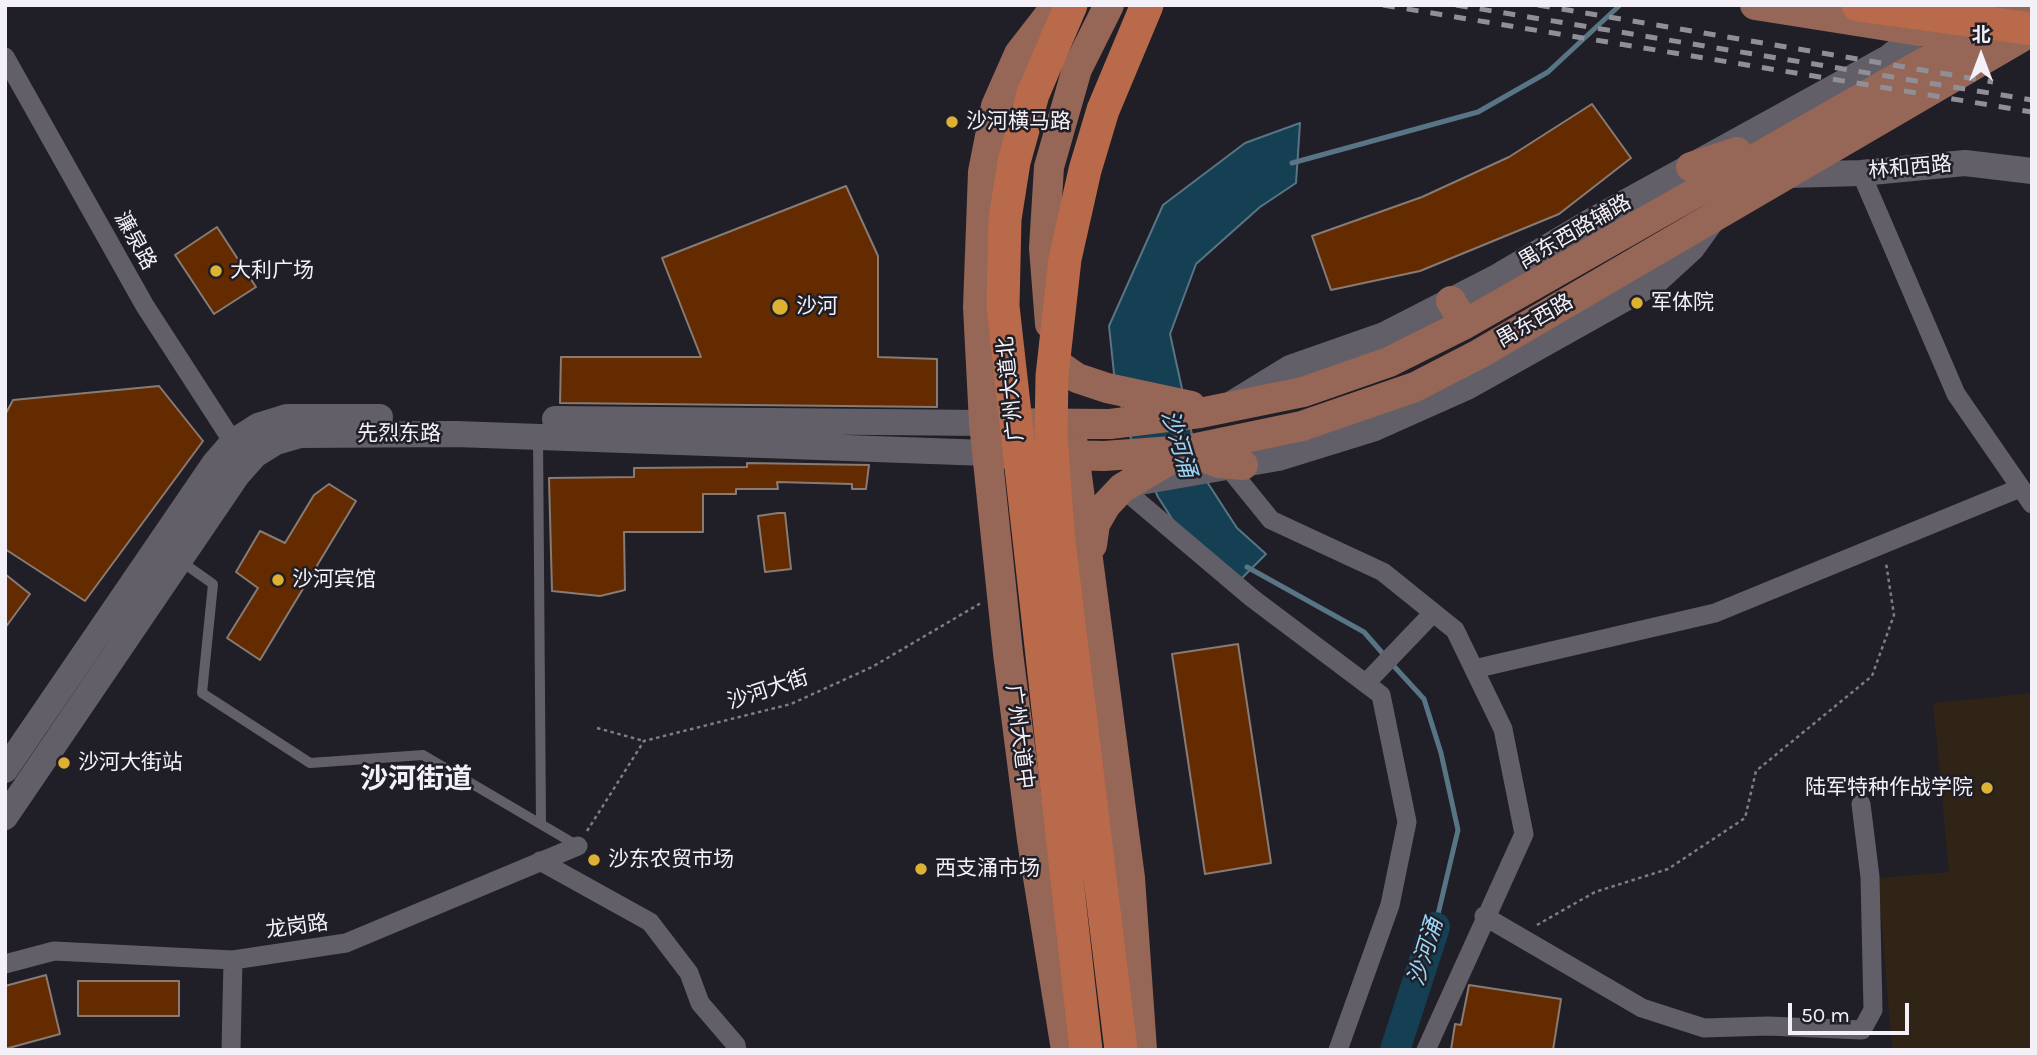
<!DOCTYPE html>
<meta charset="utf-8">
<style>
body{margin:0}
#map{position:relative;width:2037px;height:1055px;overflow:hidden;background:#201e26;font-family:Karla,"Noto Sans SC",sans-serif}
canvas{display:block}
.frame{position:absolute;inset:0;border:7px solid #f3f1f7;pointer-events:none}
.north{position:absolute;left:1946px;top:21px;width:70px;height:70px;-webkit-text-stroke:5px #201e26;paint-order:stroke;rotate:0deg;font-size:19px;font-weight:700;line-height:28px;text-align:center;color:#f3f1f7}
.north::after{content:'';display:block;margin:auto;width:24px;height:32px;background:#f3f1f7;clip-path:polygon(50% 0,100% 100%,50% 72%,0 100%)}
.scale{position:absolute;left:1788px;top:1003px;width:121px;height:32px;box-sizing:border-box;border:4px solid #f3f1f7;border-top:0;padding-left:9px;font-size:21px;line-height:24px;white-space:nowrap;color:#f3f1f7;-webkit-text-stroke:5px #201e26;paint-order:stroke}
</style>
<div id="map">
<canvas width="2037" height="1055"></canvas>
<div class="frame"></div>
<div class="north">北</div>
<div class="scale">50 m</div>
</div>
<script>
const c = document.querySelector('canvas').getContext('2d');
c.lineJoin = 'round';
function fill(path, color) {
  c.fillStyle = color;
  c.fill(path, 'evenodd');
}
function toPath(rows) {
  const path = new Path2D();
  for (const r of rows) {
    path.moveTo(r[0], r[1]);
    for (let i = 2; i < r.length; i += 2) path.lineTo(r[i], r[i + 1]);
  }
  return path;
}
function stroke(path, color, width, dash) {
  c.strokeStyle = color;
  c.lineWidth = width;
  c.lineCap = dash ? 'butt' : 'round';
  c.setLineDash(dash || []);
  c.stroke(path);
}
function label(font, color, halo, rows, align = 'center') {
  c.font = font + ' Karla,"Noto Sans SC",sans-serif';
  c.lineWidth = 5;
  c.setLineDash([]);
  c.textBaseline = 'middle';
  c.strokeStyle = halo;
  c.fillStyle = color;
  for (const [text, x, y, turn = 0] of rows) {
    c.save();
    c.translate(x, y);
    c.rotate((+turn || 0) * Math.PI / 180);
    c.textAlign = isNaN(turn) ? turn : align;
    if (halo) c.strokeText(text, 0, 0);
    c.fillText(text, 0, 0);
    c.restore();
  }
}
const education = toPath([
 [2032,693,2032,1050,1892,1050,1878,878,1949,872,1933,703]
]);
const water = toPath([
 [1300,123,1296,183,1260,207,1196,264,1170,334,1200,471,1237,528,1266,554,1241,579,1176,525,1158,497,1129,434,1115,383,1109,326,1163,205,1245,143,1300,123]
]);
const stream = toPath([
 [1292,163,1478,112,1548,72,1620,5],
 [1247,567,1364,632,1385,656],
 [1391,663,1424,699,1441,753,1458,830,1435,927]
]);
const river = toPath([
 [1395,1050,1435,927]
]);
const building = toPath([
 [1592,104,1631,158,1559,214,1420,271,1331,290,1312,236,1422,197,1509,157,1592,104],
 [846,186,878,256,878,357,937,359,937,407,560,403,561,357,701,357,662,258,846,186],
 [217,227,256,287,214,314,175,255,217,227],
 [159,386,203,441,85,601,5,549,5,415,13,400,159,386],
 [747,463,869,465,866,489,852,489,852,484,777,482,778,489,736,489,736,494,703,494,703,532,624,532,625,590,600,596,552,591,549,478,634,477,634,468,747,467,747,463],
 [329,484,356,501,260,660,227,638,258,588,236,572,260,531,285,543,314,495,329,484],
 [778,513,785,513,791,569,765,572,758,516,778,513],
 [5,574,30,594,5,628,5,574],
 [1238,644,1271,863,1205,874,1172,654,1238,644],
 [46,975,60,1034,5,1049,5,986,46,975],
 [78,981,179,981,179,1016,78,1016,78,981],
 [1469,985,1561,999,1553,1050,1451,1050,1455,1024,1461,1025,1469,985]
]);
const path = toPath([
 [597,728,644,741],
 [587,831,644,741,791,704,872,667,981,603],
 [1537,925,1595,892,1668,869,1745,818,1756,771,1872,676,1894,615,1886,563]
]);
const lane = toPath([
 [538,437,541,823],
 [179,560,213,584,202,693,310,763,423,755,578,846]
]);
const street = toPath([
 [5,57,145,306,233,442],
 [1861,173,1956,394,2032,504],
 [1228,467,1271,520,1383,572,1455,630,1503,729,1524,834,1426,1050],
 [1122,488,1252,598,1381,695,1407,822,1390,905,1338,1050],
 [1474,669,1715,613,2020,488],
 [1366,683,1433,613],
 [540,861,650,922,689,973,700,1003,736,1045,737,1050],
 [1484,916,1642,1008,1704,1028,1768,1026,1862,1030,1873,1010,1870,877,1861,804],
 [5,964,54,951,233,960,346,943,578,846],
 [231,1050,233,960]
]);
const secondary = toPath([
 [1787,175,1861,173,1965,163,2032,171],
 [1233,403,1290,368,1384,335,1499,276,1590,222,1888,58,1909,41,1914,32],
 [555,419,984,423],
 [1140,482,1278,458,1375,428,1467,387,1656,281,1692,248,1715,216],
 [5,770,214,464,233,442,258,426,287,417,380,417],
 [5,817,238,474,255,455,276,442,300,435,456,434,987,453]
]);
const primary = toPath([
 [1057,5,1019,54,996,106,983,172,978,307,984,423,1008,653,1032,840,1066,1050],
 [1755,5,1970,39],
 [1691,167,1737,152],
 [1451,301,1465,324],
 [1050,324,1044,248,1049,167,1077,69,1109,5],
 [1057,364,1077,378,1107,388,1191,406],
 [984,423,1110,424,1200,413,1303,392,1389,362,1465,324,2025,5],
 [1072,438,1130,878,1142,1050],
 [1192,452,1219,463,1243,465],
 [987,453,1104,456,1187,450,1302,426,1415,387,1479,354,2032,31],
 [1092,545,1095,524,1106,505,1122,488,1176,456]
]);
const highway = toPath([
 [1071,5,1033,94,1014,162,1005,219,1003,306,1086,1050],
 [1858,5,2032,29],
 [1121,1050,1058,533,1051,435,1052,376,1065,259,1085,170,1103,110,1147,5]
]);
const rail = toPath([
 [1383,5,2032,112],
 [1456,5,2032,100],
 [1538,5,1993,82]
]);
const markers = [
 [952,122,7,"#deb133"],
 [216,271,7,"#deb133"],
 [1637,303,7,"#deb133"],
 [780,307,9,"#deb133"],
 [278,580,7,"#deb133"],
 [64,763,7,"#deb133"],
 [1987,788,7,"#deb133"],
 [594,860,7,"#deb133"],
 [921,869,7,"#deb133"]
];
const poiNames = [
 ["沙河横马路",966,122],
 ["大利广场",230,271],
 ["军体院",1651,303],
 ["沙河",796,307],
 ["沙河宾馆",292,580],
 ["沙河大街站",78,763],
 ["陆军特种作战学院",1973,788,"right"],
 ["沙东农贸市场",608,860],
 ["西支涌市场",935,869]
];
const streetNames = [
 ["林和西路",1910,168,-5],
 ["禺东西路辅路",1575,232,-30],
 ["濂泉路",135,241,61],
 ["禺东西路",1535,321,-30],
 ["广州大道北",1011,389,-96],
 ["先烈东路",399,434],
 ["沙河大街",768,690,-18],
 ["广州大道中",1019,737,83],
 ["龙岗路",297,927,-8]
];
const waterNames = [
 ["沙河涌",1178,444,73],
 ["沙河涌",1426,952,-73]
];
const districtNames = [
 ["沙河街道",416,780]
];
fill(education, '#2f2416');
fill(water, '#154054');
stroke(water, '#587585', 2);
stroke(stream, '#587585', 5);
stroke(river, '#154054', 30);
fill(building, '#652b00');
stroke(building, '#867b75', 2);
stroke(path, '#7f7d84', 2.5, [3.5, 3.5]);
stroke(lane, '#625f69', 10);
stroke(street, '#625f69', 19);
stroke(secondary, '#625f69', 26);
stroke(primary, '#966656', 30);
stroke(highway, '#b86a4a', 33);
stroke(rail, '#918f96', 5, [12, 12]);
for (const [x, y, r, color] of markers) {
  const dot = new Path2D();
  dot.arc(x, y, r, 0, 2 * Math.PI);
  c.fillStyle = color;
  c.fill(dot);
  stroke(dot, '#201e26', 2.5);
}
label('21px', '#f3f1f7', '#201e26', poiNames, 'left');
label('21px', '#f3f1f7', '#201e26', streetNames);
label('italic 23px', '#9ad6f7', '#201e26', waterNames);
label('bold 28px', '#f3f1f7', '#201e26', districtNames);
</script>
